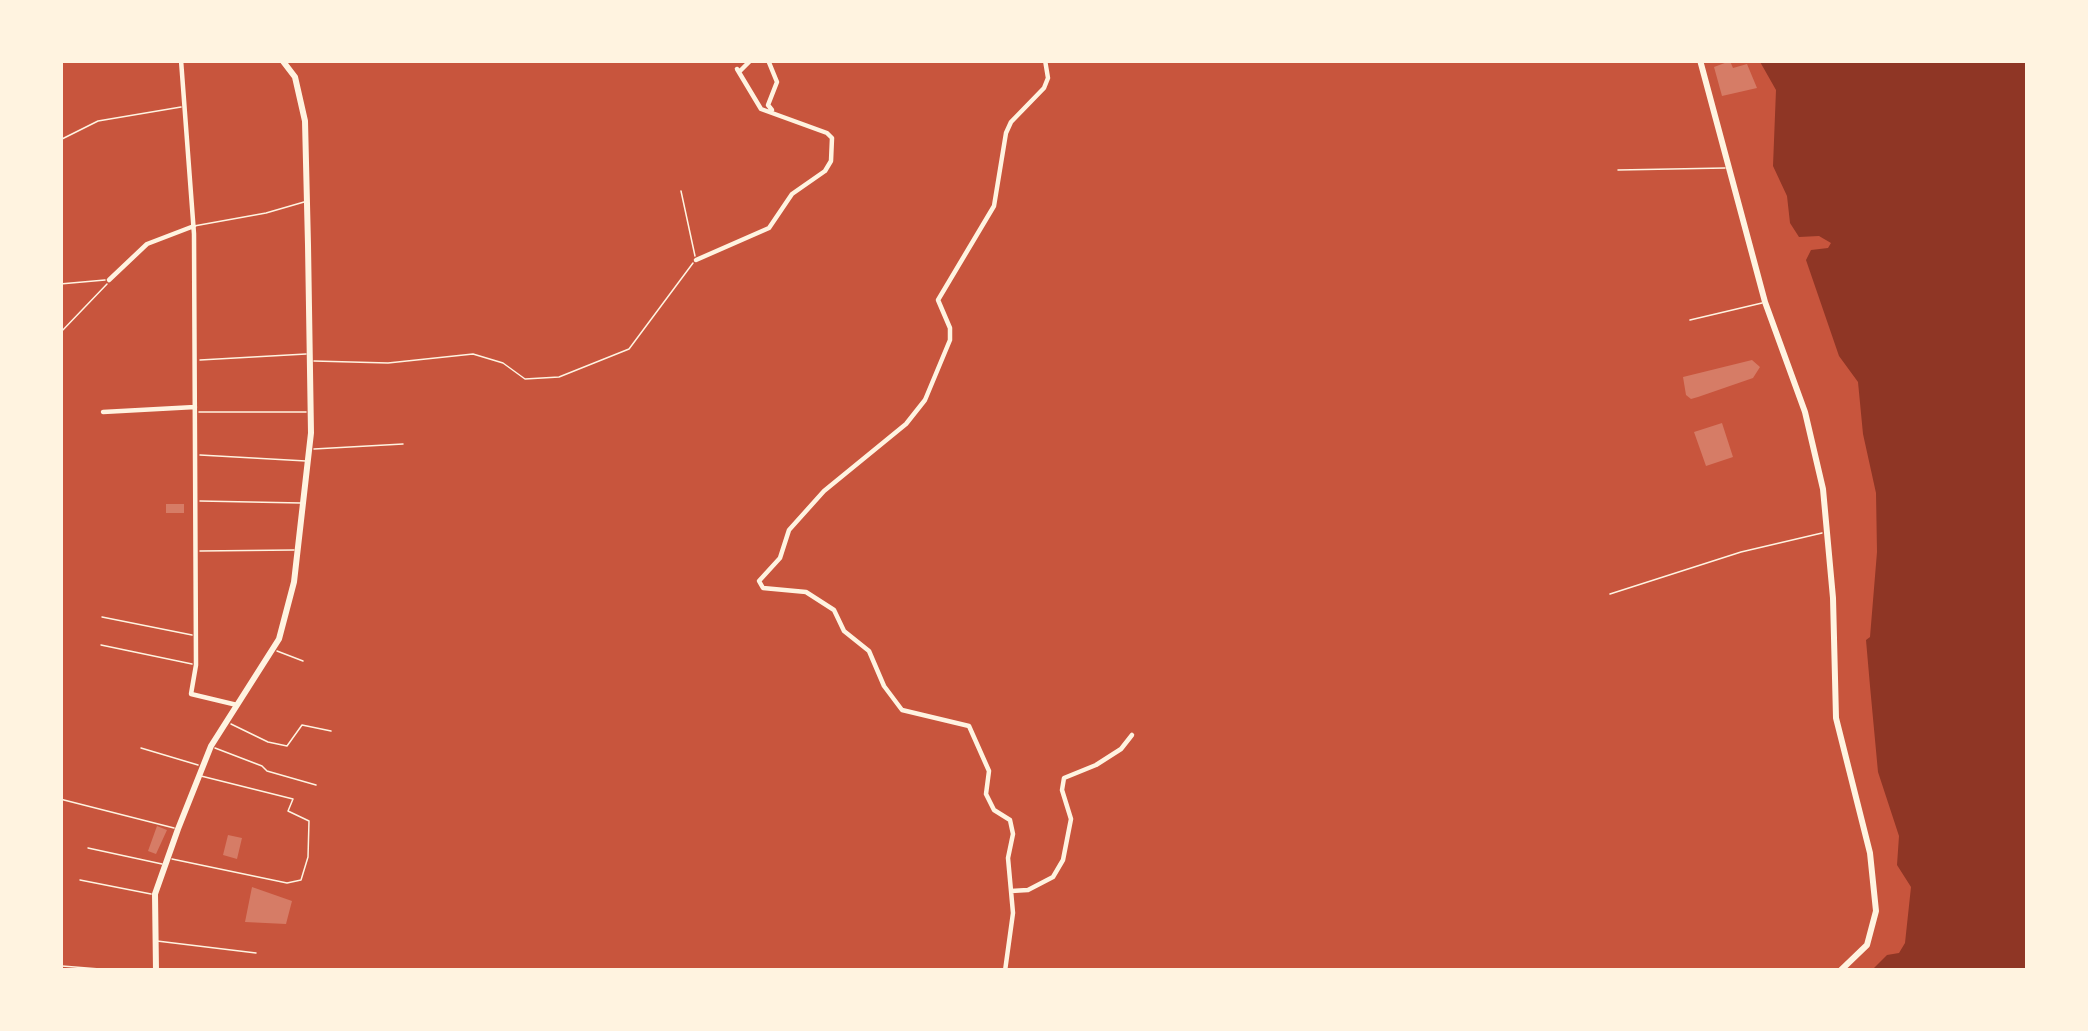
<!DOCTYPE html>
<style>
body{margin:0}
#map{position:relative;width:2088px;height:1031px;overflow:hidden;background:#c8553d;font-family:"IBM Plex Sans",sans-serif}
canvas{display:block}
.frame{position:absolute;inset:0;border:63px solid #fff3e0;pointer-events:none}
</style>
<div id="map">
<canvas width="2088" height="1031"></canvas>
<div class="frame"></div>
</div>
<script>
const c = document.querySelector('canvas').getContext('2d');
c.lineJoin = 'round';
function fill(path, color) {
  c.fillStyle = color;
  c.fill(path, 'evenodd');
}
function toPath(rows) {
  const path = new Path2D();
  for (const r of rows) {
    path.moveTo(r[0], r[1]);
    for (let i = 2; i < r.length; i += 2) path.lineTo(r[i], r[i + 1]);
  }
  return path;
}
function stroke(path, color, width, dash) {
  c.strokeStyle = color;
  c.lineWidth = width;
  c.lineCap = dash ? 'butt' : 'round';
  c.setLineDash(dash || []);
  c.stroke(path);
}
const water = toPath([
 [1759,60,2028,60,2028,971,1871,971,1887,955,1899,953,1905,943,1911,887,1897,865,1899,836,1878,772,1870,686,1866,640,1870,637,1877,552,1876,493,1863,434,1858,382,1839,356,1806,260,1811,250,1828,248,1831,243,1819,236,1799,237,1790,223,1787,196,1773,166,1776,90]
]);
const building = toPath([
 [1730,61,1733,68,1747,64,1757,88,1722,96,1714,67],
 [1752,360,1760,367,1753,378,1698,397,1691,399,1686,395,1683,377],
 [1722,423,1733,457,1706,466,1694,432],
 [166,504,184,504,184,513,166,513],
 [157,826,167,830,156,854,148,851],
 [228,835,242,838,237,859,223,855],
 [252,887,292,901,286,924,245,922]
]);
const service = toPath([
 [60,140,98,121,181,107],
 [1618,170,1725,168],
 [681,191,695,256],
 [194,226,266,213,304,202],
 [60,284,105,280],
 [1690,320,1762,303],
 [60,333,107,284],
 [200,360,306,354],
 [314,361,388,363,473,354,503,363,525,379,559,377,629,349,693,263],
 [199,412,306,412],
 [314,449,403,444],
 [200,455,306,461],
 [200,501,301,503],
 [200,551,294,550],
 [1610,594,1741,552,1822,533],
 [102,617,192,635],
 [101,645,192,664],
 [277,651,303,661],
 [231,724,268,742,287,746,302,725,331,731],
 [141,748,198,765],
 [215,748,262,766,267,771,316,785],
 [60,799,174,828],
 [88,848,162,864],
 [172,859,287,883,301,880,308,857,309,821,288,811,293,799,201,776],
 [80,880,151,894],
 [157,941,256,953],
 [62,966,125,971]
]);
const minor = toPath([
 [181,60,194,234,196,665,191,694,237,705],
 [768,60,777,82,768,105,772,110],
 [740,71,751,60],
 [696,260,769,228,792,194,825,171,831,161,832,138,827,133,761,109,737,69],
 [109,280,147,244,194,226],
 [103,412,195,407],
 [1011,891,1028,890,1053,877,1063,860,1071,819,1062,790,1064,778,1096,765,1121,749,1132,735],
 [1005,971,1013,913,1008,858,1013,834,1010,820,994,810,986,794,989,771,969,726,902,710,884,686,869,651,844,631,834,610,806,592,763,588,759,581,780,558,789,530,824,491,906,424,925,400,950,340,950,328,938,300,994,206,1006,133,1011,122,1044,88,1048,78,1045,60]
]);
const primary = toPath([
 [1700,60,1765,302,1805,412,1823,489,1833,598,1836,718,1870,853,1876,911,1867,945,1840,971],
 [156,971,155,894,178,829,211,746,279,639,294,582,311,433,308,245,305,121,295,77,282,60]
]);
fill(water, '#8f3625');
fill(building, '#d67c66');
stroke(service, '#fff3e0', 1.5);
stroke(minor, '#fff3e0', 4.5);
stroke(primary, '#fff3e0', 6);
</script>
